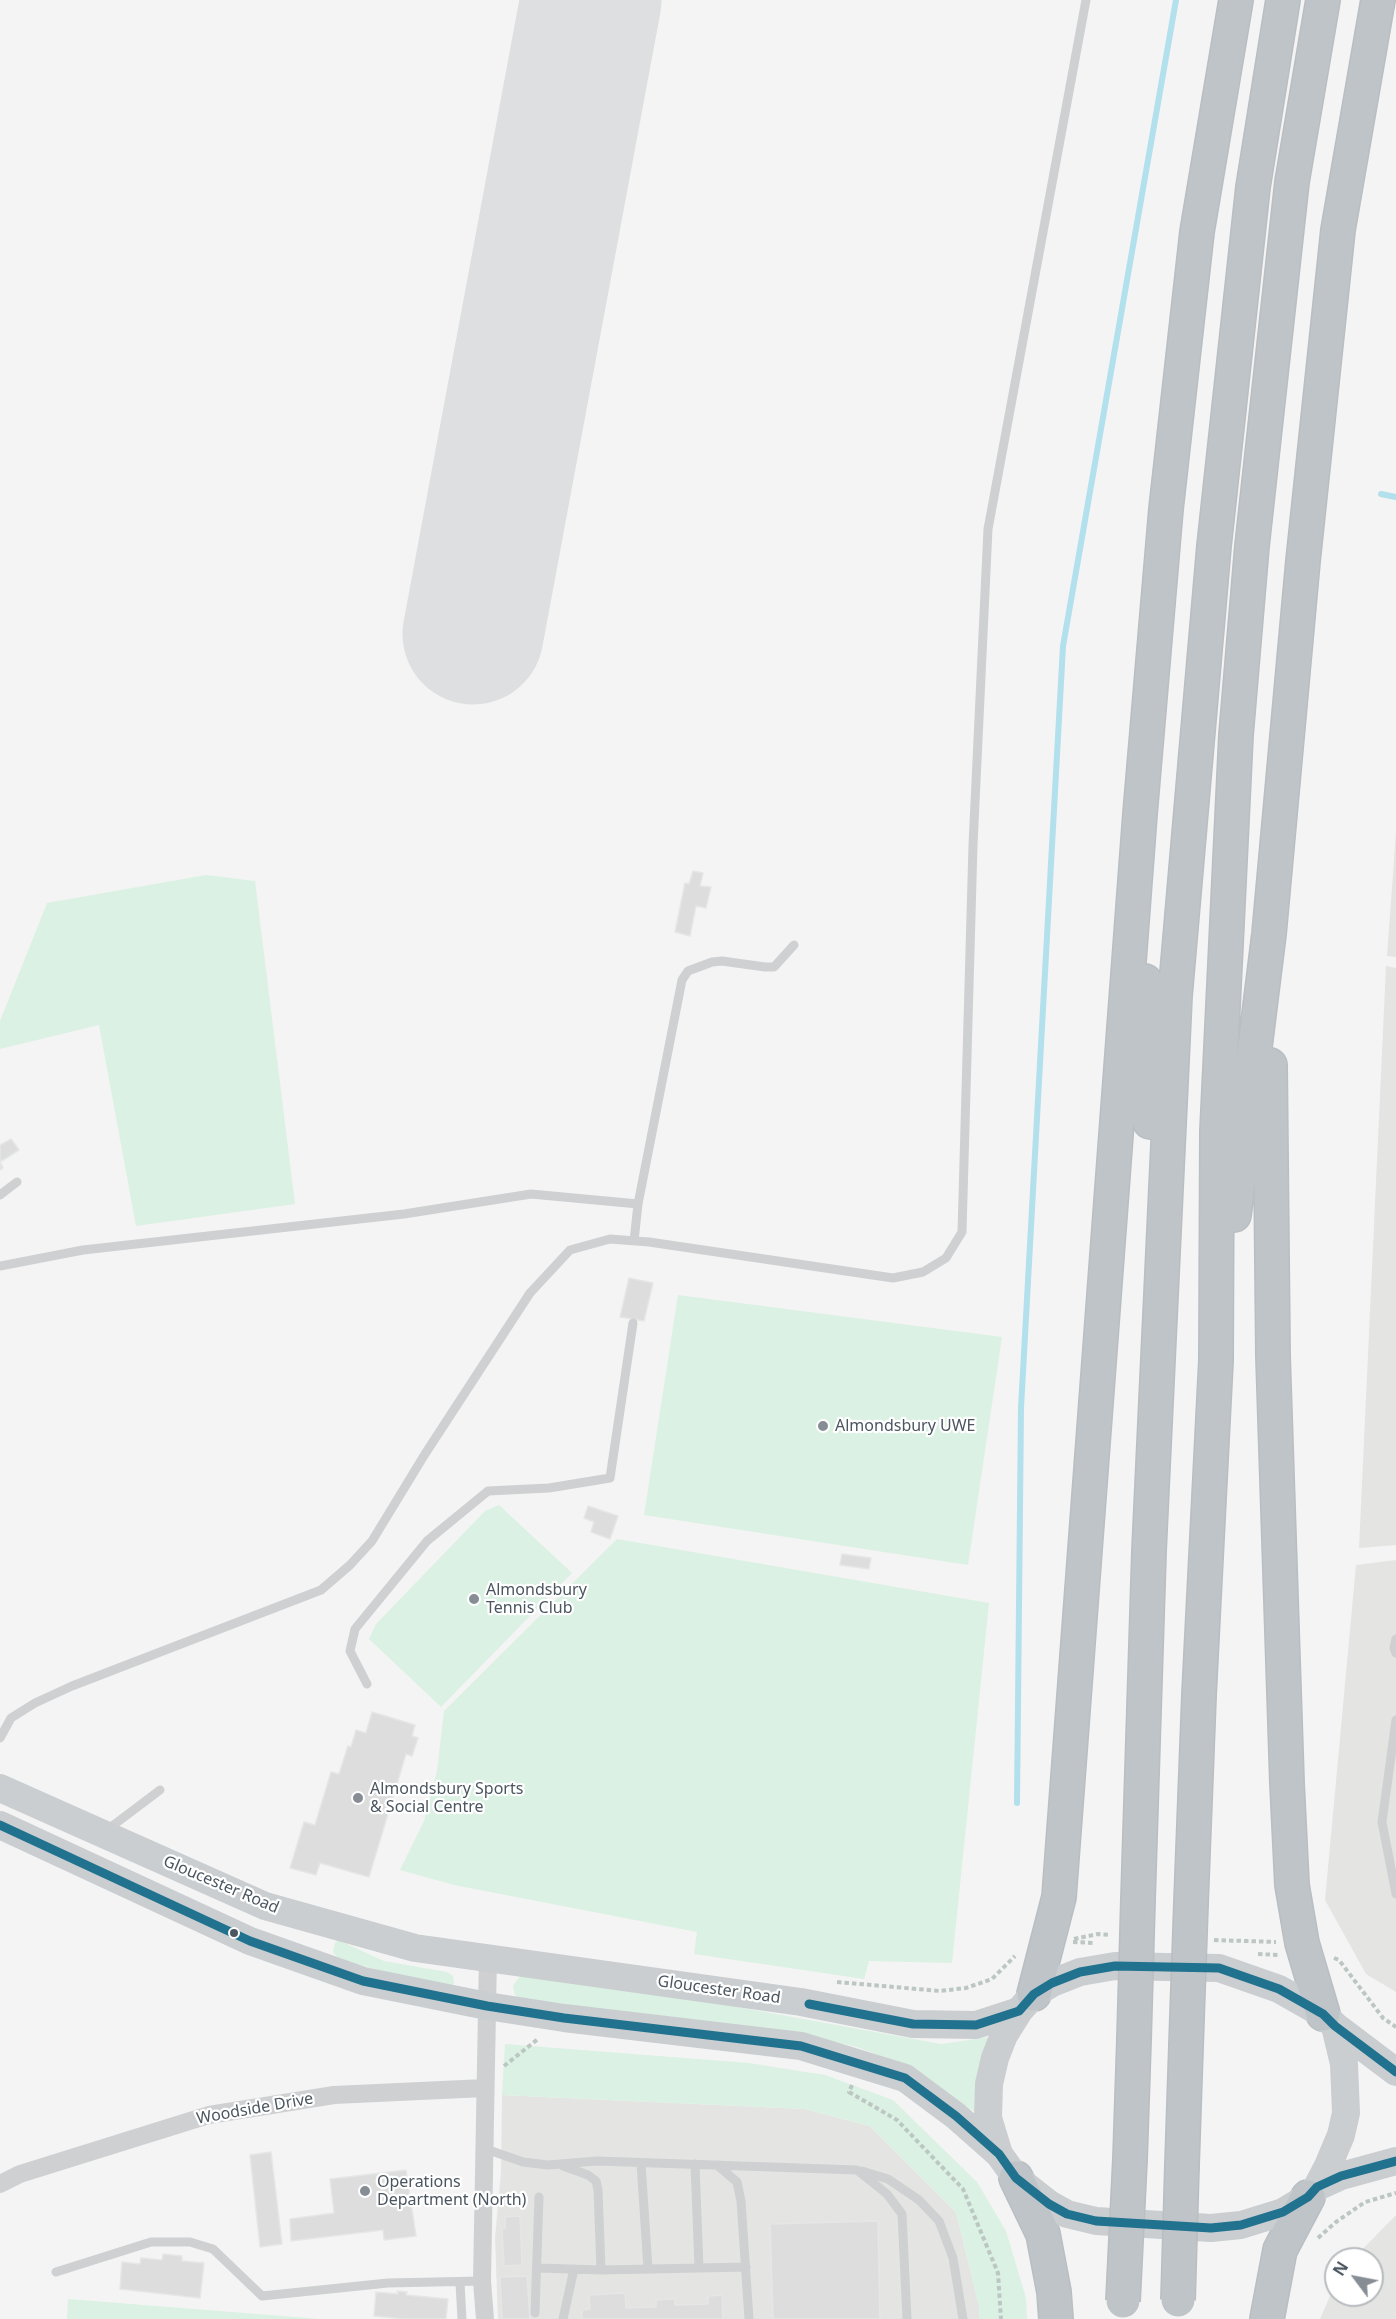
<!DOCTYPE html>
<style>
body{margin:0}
#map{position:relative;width:1396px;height:2319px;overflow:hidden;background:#f4f4f4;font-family:"Noto Sans",sans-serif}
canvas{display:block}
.north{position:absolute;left:1324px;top:2247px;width:60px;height:60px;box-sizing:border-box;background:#fff;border:2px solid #b7bbbf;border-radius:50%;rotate:302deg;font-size:16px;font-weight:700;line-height:24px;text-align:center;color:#4b5660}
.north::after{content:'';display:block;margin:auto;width:21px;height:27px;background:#868d94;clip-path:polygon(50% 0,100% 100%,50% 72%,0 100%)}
</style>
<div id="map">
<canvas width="1396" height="2319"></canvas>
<div class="north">N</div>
</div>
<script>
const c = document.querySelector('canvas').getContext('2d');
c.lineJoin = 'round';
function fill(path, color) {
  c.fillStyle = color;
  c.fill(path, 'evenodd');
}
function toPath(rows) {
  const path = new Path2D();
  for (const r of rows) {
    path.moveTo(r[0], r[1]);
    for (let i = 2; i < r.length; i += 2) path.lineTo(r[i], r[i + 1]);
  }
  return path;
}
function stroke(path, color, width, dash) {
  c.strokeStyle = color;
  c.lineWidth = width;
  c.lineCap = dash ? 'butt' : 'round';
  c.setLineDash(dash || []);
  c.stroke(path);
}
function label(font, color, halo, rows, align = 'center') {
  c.font = font + ' "Noto Sans",sans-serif';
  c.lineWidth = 4.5;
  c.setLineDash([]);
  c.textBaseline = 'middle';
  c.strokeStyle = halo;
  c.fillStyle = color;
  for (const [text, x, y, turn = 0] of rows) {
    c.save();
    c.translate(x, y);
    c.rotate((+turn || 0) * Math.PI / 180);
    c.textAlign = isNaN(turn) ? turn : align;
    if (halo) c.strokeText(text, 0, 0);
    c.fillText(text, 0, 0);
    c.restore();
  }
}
const commercial = toPath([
 [1396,832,1396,957,1387,956],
 [1386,966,1396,968,1396,1545,1359,1548],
 [1396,1560,1396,1992,1366,1974,1325,1900,1356,1565],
 [502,2095,805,2109,870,2126,956,2212,979,2306,980,2319,498,2319,495,2238,501,2172],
 [1396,2215,1396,2319,1320,2319,1336,2282,1336,2295,1372,2295,1372,2259,1353,2259]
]);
const green = toPath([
 [206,875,255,881,295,1204,136,1226,99,1025,0,1049,0,1021,47,903],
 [678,1295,1002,1337,968,1565,644,1515],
 [499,1505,572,1573,441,1707,369,1639,376,1624,485,1511],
 [617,1539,989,1603,952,1963,869,1961,864,1979,694,1954,697,1932,454,1885,400,1870,424,1821,437,1771,444,1711],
 [338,1940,384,1961,447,1972,453,1976,454,1984,448,1989,338,1959,333,1952,335,1943],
 [520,1976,677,1996,941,2044,990,2037,978,2114,907,2066,857,2047,803,2035,524,2001,515,1995,513,1986],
 [505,2044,749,2063,825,2075,893,2100,977,2182,1006,2231,1026,2298,1027,2319,980,2319,979,2306,956,2212,870,2126,805,2109,502,2095],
 [68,2299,320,2319,67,2319]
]);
const stream = toPath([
 [1381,494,1396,497],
 [1017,1803,1021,1408,1063,646,1176,0]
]);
const runway = toPath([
 [473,634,591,0]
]);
const building = toPath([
 [693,871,703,873,700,886,711,887,706,908,696,906,690,936,675,932,685,883,689,884,693,871],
 [11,1139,19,1150,0,1162,3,1168,0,1170,0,1145,11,1139],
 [629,1278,653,1283,644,1321,620,1317,629,1278],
 [588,1506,618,1516,610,1539,591,1532,594,1522,584,1518,588,1506],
 [842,1554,871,1558,869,1569,840,1565,842,1554],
 [372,1712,415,1725,412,1736,418,1738,412,1756,406,1754,369,1877,320,1863,316,1875,290,1868,304,1822,315,1825,331,1772,339,1774,348,1746,351,1747,356,1730,366,1733,372,1712],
 [271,2152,282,2244,260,2247,250,2155,271,2152],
 [406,2170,416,2236,384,2240,383,2230,291,2241,290,2219,334,2213,330,2179,406,2170],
 [520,2216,522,2265,504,2266,502,2229,505,2228,505,2217,520,2216],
 [878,2221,880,2319,773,2319,770,2224,878,2221],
 [163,2254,182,2256,182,2261,204,2263,200,2298,120,2289,122,2262,140,2264,141,2258,162,2260,163,2254],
 [527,2276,530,2319,502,2319,500,2277,527,2276],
 [397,2291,407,2292,406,2295,448,2299,446,2319,405,2319,374,2316,376,2292,398,2294,397,2291],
 [625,2293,626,2308,656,2307,656,2300,675,2299,675,2305,708,2304,708,2296,722,2295,723,2319,582,2319,582,2310,590,2309,589,2295,625,2293]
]);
const path = toPath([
 [1074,1939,1098,1934,1111,1935],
 [1214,1940,1276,1942],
 [1073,1942,1095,1943],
 [1258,1954,1278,1955],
 [1334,1958,1339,1960,1383,2018,1396,2027],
 [837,1982,940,1991,966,1988,992,1979,1015,1956],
 [504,2066,538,2039],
 [852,2085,849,2092,897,2120,963,2189,998,2273,1001,2319],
 [1318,2238,1336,2222,1365,2202,1396,2193]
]);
const lane = toPath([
 [0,1195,17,1182],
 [634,1241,638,1204,682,980,688,971,712,962,722,961,765,967,774,967,794,945],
 [0,1266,83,1250,404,1214,531,1194,638,1204],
 [1396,1639,1394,1648,1396,1653],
 [367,1684,350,1651,355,1629,427,1541,488,1491,549,1488,610,1478,633,1323],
 [1396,1720,1382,1822,1396,1894],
 [0,1738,11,1718,35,1703,72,1686,321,1590,350,1565,372,1541,425,1454,530,1293,570,1250,610,1239,649,1242,893,1278,923,1272,946,1258,962,1232,973,845,988,529,1086,0],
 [107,1830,160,1790],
 [483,2148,523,2162,548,2165,597,2161,857,2170,887,2194,902,2214,907,2319],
 [641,2163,648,2269],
 [695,2164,699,2268],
 [717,2165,737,2182,741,2201,749,2319],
 [563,2166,588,2175,596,2181,598,2190,601,2270],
 [862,2171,888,2179,919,2200,939,2221,953,2258,963,2319],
 [538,2268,601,2270,746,2267],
 [56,2272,151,2242,190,2242,213,2249,262,2296,388,2283,482,2281],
 [460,2283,462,2319],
 [535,2313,539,2197],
 [563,2319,574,2269]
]);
const street = toPath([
 [0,2184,20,2174,209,2115,334,2095,485,2088],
 [485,2319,482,2281,488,1956]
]);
const primary = toPath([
 [0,1788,265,1906,415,1948,801,2002,913,2024,976,2025,1019,2011],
 [0,1825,250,1941,363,1981,487,2006,564,2018,801,2046,905,2078,956,2116,999,2154],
 [1115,1966,1219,1968,1279,1989,1323,2014,1335,2026,1344,2064,1346,2113,1341,2135,1328,2166,1317,2187,1308,2197,1283,2212,1241,2225,1211,2228,1096,2221,1067,2214,1049,2204,1016,2178,999,2154,988,2118,989,2084,995,2058,1004,2035,1019,2011,1034,1994,1052,1983,1080,1972,1115,1966],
 [1335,2026,1396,2072],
 [1317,2187,1341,2176,1396,2161]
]);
const highway = toPath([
 [1145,981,1150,1122],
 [1270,1065,1273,1356,1287,1783,1292,1885,1302,1943,1323,2014],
 [1234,1215,1269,934,1303,561,1338,230,1378,0],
 [1138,1899,1149,1551,1175,996,1214,546,1253,187,1283,0],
 [1191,1903,1199,1695,1216,1360,1217,1131,1236,735,1252,546,1292,182,1323,0],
 [1034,1994,1059,1897,1140,814,1166,509,1197,232,1236,0],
 [1130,2159,1134,2040],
 [1182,2165,1186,2046],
 [1016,2178,1043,2234,1054,2292,1056,2319],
 [1267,2319,1280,2250,1308,2197]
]);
const highwayBridge = toPath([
 [1134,2040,1138,1899],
 [1186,2046,1191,1903],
 [1178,2300,1182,2165],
 [1123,2301,1130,2159]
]);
const bus1 = toPath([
 [0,1825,250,1941,363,1981,487,2006,564,2018,801,2046,905,2078,956,2116,999,2154,1016,2178,1049,2204,1067,2214,1096,2221,1211,2228,1241,2225,1283,2212,1308,2197,1317,2187,1341,2176,1396,2161],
 [809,2004,913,2024,976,2025,1019,2011,1034,1994,1052,1983,1080,1972,1115,1966,1219,1968,1279,1989,1323,2014,1335,2026,1396,2072]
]);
const markers = [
 [823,1426,6,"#868d94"],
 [474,1599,6,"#868d94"],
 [358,1798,6,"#868d94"],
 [234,1933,5,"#4b5660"],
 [365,2191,6,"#868d94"]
];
const poiNames = [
 ["Almondsbury UWE",835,1426],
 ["Almondsbury",486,1590],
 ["Tennis Club",486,1608],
 ["Almondsbury Sports",370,1789],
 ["& Social Centre",370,1807],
 ["Operations",377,2182],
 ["Department (North)",377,2200]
];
const streetNames = [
 ["Gloucester Road",221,1885,23],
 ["Gloucester Road",719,1990,8],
 ["Woodside Drive",255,2109,-10]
];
fill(commercial, '#e4e5e2');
fill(green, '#dbf1e3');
stroke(stream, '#b2e0ec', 6);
stroke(runway, '#dedfe0', 141);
fill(building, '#ddddde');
stroke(building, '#e5e6e6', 1.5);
stroke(highway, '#b9bec2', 36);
stroke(path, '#bcc7c4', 4, [4.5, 3]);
stroke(lane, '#ced0d2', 9);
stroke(street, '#ced0d2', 18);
stroke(primary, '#caced0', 28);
stroke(highway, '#bfc4c8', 33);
stroke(highwayBridge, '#b9bec2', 36, []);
stroke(highwayBridge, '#bfc4c8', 33);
stroke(bus1, '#20728f', 9);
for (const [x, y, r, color] of markers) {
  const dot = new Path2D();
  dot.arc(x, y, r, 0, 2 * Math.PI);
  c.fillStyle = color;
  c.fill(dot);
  stroke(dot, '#fff', 2);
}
label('16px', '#4b5660', '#fff', poiNames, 'left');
label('16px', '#4b5660', '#fff', streetNames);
</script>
